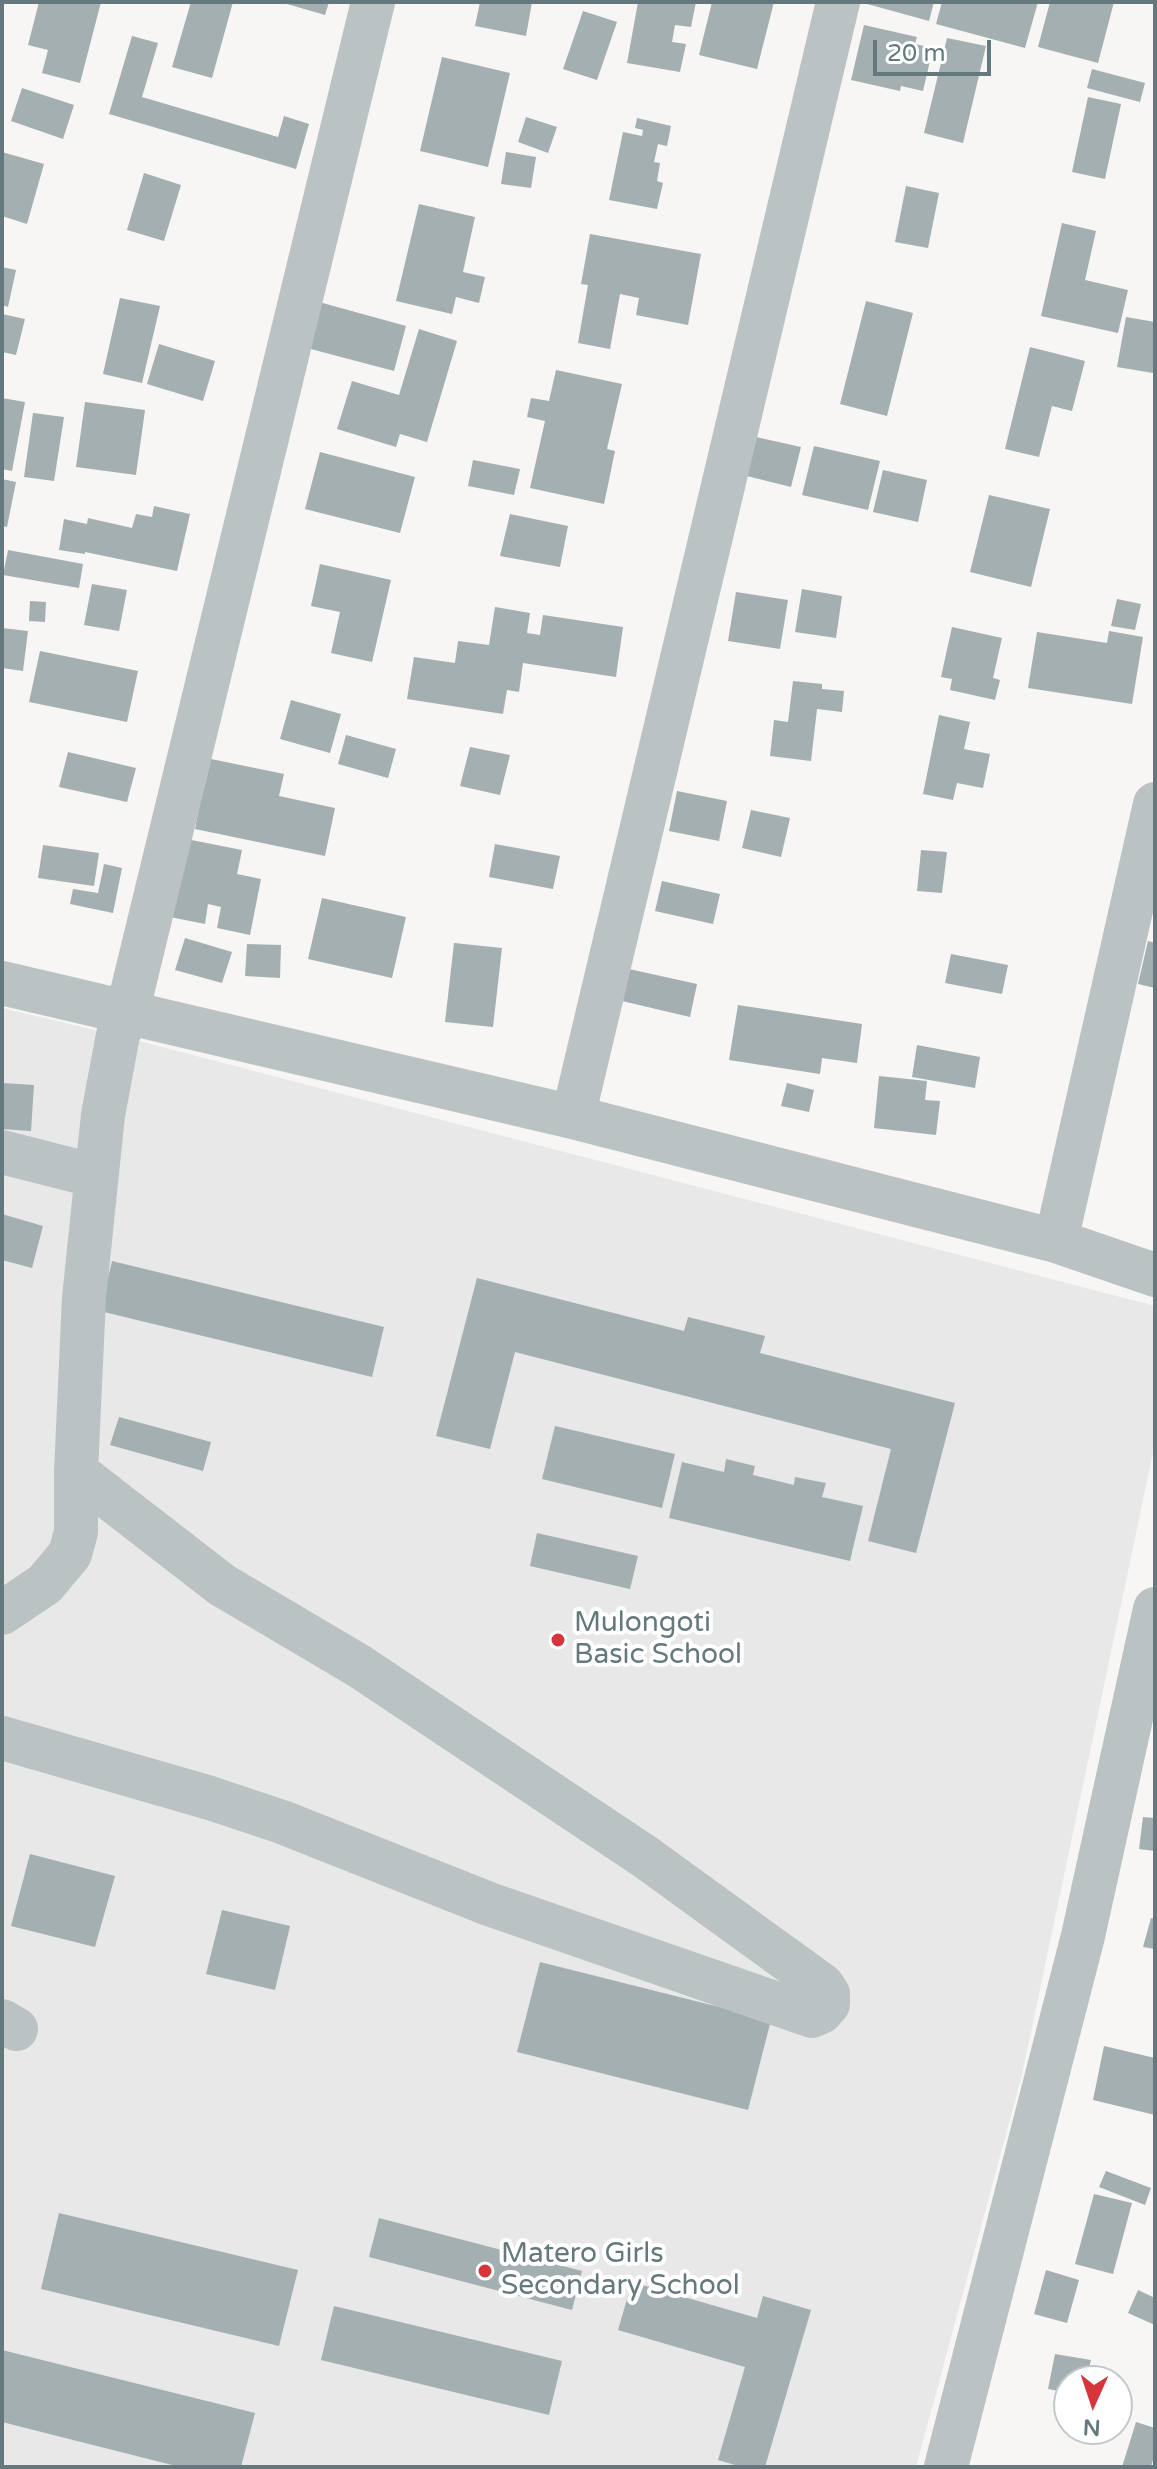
<!DOCTYPE html>
<style>
body{margin:0}
#map{position:relative;width:1157px;height:2469px;overflow:hidden;background:#f7f6f4;font-family:"Varela Round",sans-serif}
canvas{display:block}
.frame{position:absolute;inset:0;border:4px solid #64797d;pointer-events:none}
.north{position:absolute;left:1053px;top:2365px;width:80px;height:80px;box-sizing:border-box;background:#fff;border:2px solid #c1c9cb;border-radius:50%;rotate:183deg;font-size:22px;font-weight:700;line-height:32px;text-align:center;color:#64797d}
.north::after{content:'';display:block;margin:auto;width:28px;height:36px;background:#d5353b;clip-path:polygon(50% 0,100% 100%,50% 72%,0 100%)}
.scale{position:absolute;left:873px;top:40px;width:118px;height:36px;box-sizing:border-box;border:4px solid #64797d;border-top:0;padding-left:10px;font-size:24px;line-height:28px;white-space:nowrap;color:#64797d;-webkit-text-stroke:6px #fff;paint-order:stroke}
</style>
<div id="map">
<canvas width="1157" height="2469"></canvas>
<div class="frame"></div>
<div class="north">N</div>
<div class="scale">20 m</div>
</div>
<script>
const c = document.querySelector('canvas').getContext('2d');
c.lineJoin = 'round';
function fill(path, color) {
  c.fillStyle = color;
  c.fill(path, 'evenodd');
}
function toPath(rows) {
  const path = new Path2D();
  for (const r of rows) {
    path.moveTo(r[0], r[1]);
    for (let i = 2; i < r.length; i += 2) path.lineTo(r[i], r[i + 1]);
  }
  return path;
}
function stroke(path, color, width, dash) {
  c.strokeStyle = color;
  c.lineWidth = width;
  c.lineCap = dash ? 'butt' : 'round';
  c.setLineDash(dash || []);
  c.stroke(path);
}
function label(font, color, halo, rows, align = 'center') {
  c.font = font + ' "Varela Round",sans-serif';
  c.lineWidth = 8;
  c.setLineDash([]);
  c.textBaseline = 'middle';
  c.strokeStyle = halo;
  c.fillStyle = color;
  for (const [text, x, y, turn = 0] of rows) {
    c.save();
    c.translate(x, y);
    c.rotate((+turn || 0) * Math.PI / 180);
    c.textAlign = isNaN(turn) ? turn : align;
    if (halo) c.strokeText(text, 0, 0);
    c.fillText(text, 0, 0);
    c.restore();
  }
}
const built = toPath([
 [2,1008,116,1035,1155,1306,1155,1443,1022,2075,916,2467,2,2467]
]);
const building = toPath([
 [39,2,101,2,80,83,42,73,48,50,28,45],
 [191,2,233,2,212,78,172,67],
 [280,2,329,2,325,15],
 [480,2,532,2,526,36,475,26],
 [638,2,696,2,691,27,675,25,672,42,686,44,680,72,627,63],
 [712,2,774,2,757,69,699,55],
 [860,2,934,2,929,21],
 [942,2,1038,2,1025,48,936,24],
 [1050,2,1114,2,1098,63,1038,47],
 [583,11,617,22,597,80,563,69],
 [864,25,917,37,915,44,933,48,923,91,901,86,900,91,851,80],
 [132,36,158,43,142,97,278,137,284,116,309,124,296,169,109,114],
 [947,38,986,46,963,143,924,133],
 [442,57,510,73,488,167,420,151],
 [1092,69,1145,83,1140,102,1087,88],
 [22,88,74,105,63,139,11,121],
 [1088,97,1121,104,1105,179,1072,172],
 [526,117,557,127,548,153,518,142],
 [637,118,671,126,667,146,658,144,654,162,660,163,657,181,663,183,657,209,609,200,623,132,642,136,643,130,635,128],
 [2,152,44,164,27,224,2,216],
 [506,152,536,157,531,188,501,184],
 [144,173,181,185,164,241,127,230],
 [906,186,939,193,928,248,895,242],
 [419,204,475,217,463,272,485,277,479,303,456,297,452,314,396,301],
 [1062,223,1096,231,1085,280,1128,290,1118,333,1041,316],
 [590,234,701,254,688,325,636,315,639,298,620,294,610,349,578,343,588,285,581,284],
 [2,267,16,270,8,307,2,305],
 [120,298,160,306,142,383,103,374],
 [866,301,913,313,887,416,840,404],
 [319,302,406,326,394,371,307,348],
 [2,314,25,319,16,355,2,352],
 [1126,317,1155,322,1153,373,1117,367],
 [419,329,457,341,427,442,400,434,396,447,337,429,352,381,399,395],
 [159,344,215,361,203,401,147,384],
 [1030,347,1085,361,1072,411,1052,406,1039,457,1005,449],
 [556,370,622,384,607,449,615,451,604,504,530,488,545,421,527,417,531,398,549,401],
 [2,398,25,402,12,471,2,469],
 [85,402,145,410,136,475,76,467],
 [33,413,64,417,54,481,24,477],
 [756,437,801,447,791,487,747,476],
 [814,446,880,461,868,510,802,495],
 [320,452,415,477,400,533,305,509],
 [473,460,520,469,514,495,468,486],
 [883,470,927,480,918,522,873,512],
 [2,479,16,482,7,527,2,526],
 [989,495,1050,509,1031,587,970,572],
 [154,506,190,514,177,571,85,552,85,554,59,550,64,519,87,524,88,518,132,528,136,514,152,517],
 [510,514,568,526,560,567,500,556],
 [8,550,83,564,79,588,3,575],
 [320,564,391,580,372,662,331,653,340,612,311,606],
 [92,584,127,590,119,631,84,625],
 [802,589,842,596,836,638,795,632],
 [736,592,788,600,780,649,728,641],
 [1117,599,1141,604,1135,630,1111,626],
 [30,601,46,602,45,622,29,621],
 [495,607,530,613,527,633,540,635,543,615,623,627,616,677,523,663,519,692,507,690,503,714,407,699,414,657,455,663,458,641,489,645],
 [952,627,1002,638,993,678,1000,680,995,700,950,690,952,679,941,677],
 [2,628,28,631,23,671,2,668],
 [1109,631,1143,637,1132,704,1028,688,1037,632,1107,643],
 [40,651,138,671,127,722,29,702],
 [793,681,822,684,822,689,844,691,842,712,817,709,811,761,770,756,774,720,788,722],
 [291,700,341,714,330,753,280,739],
 [939,715,970,722,964,749,990,754,983,788,957,783,953,800,923,794],
 [346,735,396,749,388,778,338,764],
 [470,747,510,755,500,795,460,786],
 [68,752,136,768,127,802,59,787],
 [211,759,284,774,279,796,335,808,325,856,195,829,199,807,186,777,206,781],
 [677,791,727,801,719,841,669,831],
 [751,810,790,818,781,857,742,848],
 [181,838,242,850,237,874,261,879,250,935,217,928,221,907,208,904,205,924,165,916],
 [495,844,560,856,553,889,489,877],
 [43,845,99,853,94,886,38,878],
 [921,850,947,852,942,893,917,891],
 [104,864,122,868,113,913,70,904,73,889,98,893],
 [662,881,720,894,713,924,655,911],
 [322,898,406,917,392,978,308,959],
 [185,938,232,952,222,983,175,970],
 [1148,941,1155,943,1155,988,1138,984],
 [454,943,502,948,493,1027,445,1022],
 [247,944,281,945,280,978,245,976],
 [951,954,1008,965,1002,994,945,983],
 [629,969,697,984,690,1017,622,1001],
 [738,1005,862,1024,857,1063,822,1058,820,1074,729,1060],
 [917,1045,980,1057,975,1088,912,1077],
 [879,1076,927,1081,925,1100,940,1101,936,1135,874,1128],
 [2,1083,34,1085,31,1131,2,1129],
 [787,1083,814,1090,809,1112,781,1106],
 [2,1214,43,1226,32,1268,2,1260],
 [112,1261,384,1327,372,1377,100,1311],
 [477,1278,684,1331,688,1317,765,1336,760,1353,955,1403,916,1553,868,1541,891,1449,515,1352,490,1449,436,1436],
 [119,1417,211,1442,203,1471,110,1445],
 [555,1426,675,1454,662,1508,542,1479],
 [726,1459,755,1466,753,1475,794,1485,795,1477,826,1483,822,1497,863,1506,850,1561,669,1518,682,1462,724,1472],
 [537,1533,638,1556,630,1589,530,1566],
 [1143,1817,1155,1818,1155,1851,1139,1849],
 [30,1854,115,1876,95,1947,11,1926],
 [222,1910,290,1926,275,1990,206,1974],
 [1151,1918,1155,1919,1155,1949,1143,1947],
 [540,1962,771,2020,748,2110,517,2052],
 [1104,2046,1155,2058,1155,2115,1093,2100],
 [1106,2171,1151,2188,1145,2205,1099,2187],
 [1094,2194,1132,2203,1113,2274,1075,2264],
 [59,2213,298,2270,279,2346,41,2289],
 [379,2218,582,2271,572,2310,369,2257],
 [1046,2270,1079,2280,1067,2323,1034,2314],
 [632,2282,757,2318,763,2296,811,2310,765,2467,742,2467,718,2460,745,2367,618,2330],
 [1138,2290,1155,2298,1155,2325,1128,2313],
 [334,2306,562,2361,549,2415,321,2360],
 [2,2350,255,2413,241,2467,180,2467,2,2422],
 [1055,2354,1091,2360,1086,2381,1069,2381,1069,2393,1048,2389],
 [1136,2422,1155,2428,1155,2453,1151,2467,1122,2467]
]);
const minor = toPath([
 [2,983,573,1117,1056,1241,1155,1275],
 [573,1117,838,2],
 [2,1152,96,1176],
 [1056,1241,1155,804],
 [2,1613,45,1584,70,1554,76,1532,76,1472,84,1298,103,1115,118,1035,127,1013,373,2],
 [2,1738,210,1798,282,1822,489,1904,812,2016,821,2012,828,2004,828,1994,822,1985,644,1856,359,1666,222,1585,76,1472],
 [2,2021,16,2029],
 [946,2467,1083,1936,1155,1609]
]);
const markers = [
 [558,1640,8,"#d5353b"],
 [485,2271,8,"#d5353b"]
];
const poiNames = [
 ["Mulongoti",574,1624],
 ["Basic School",574,1656],
 ["Matero Girls",501,2255],
 ["Secondary School",501,2287]
];
fill(built, '#e7e8e7');
fill(building, '#a3afb1');
stroke(minor, '#bbc2c3', 44);
for (const [x, y, r, color] of markers) {
  const dot = new Path2D();
  dot.arc(x, y, r, 0, 2 * Math.PI);
  c.fillStyle = color;
  c.fill(dot);
  stroke(dot, '#fff', 3);
}
label('28px', '#64797d', '#fff', poiNames, 'left');
</script>
